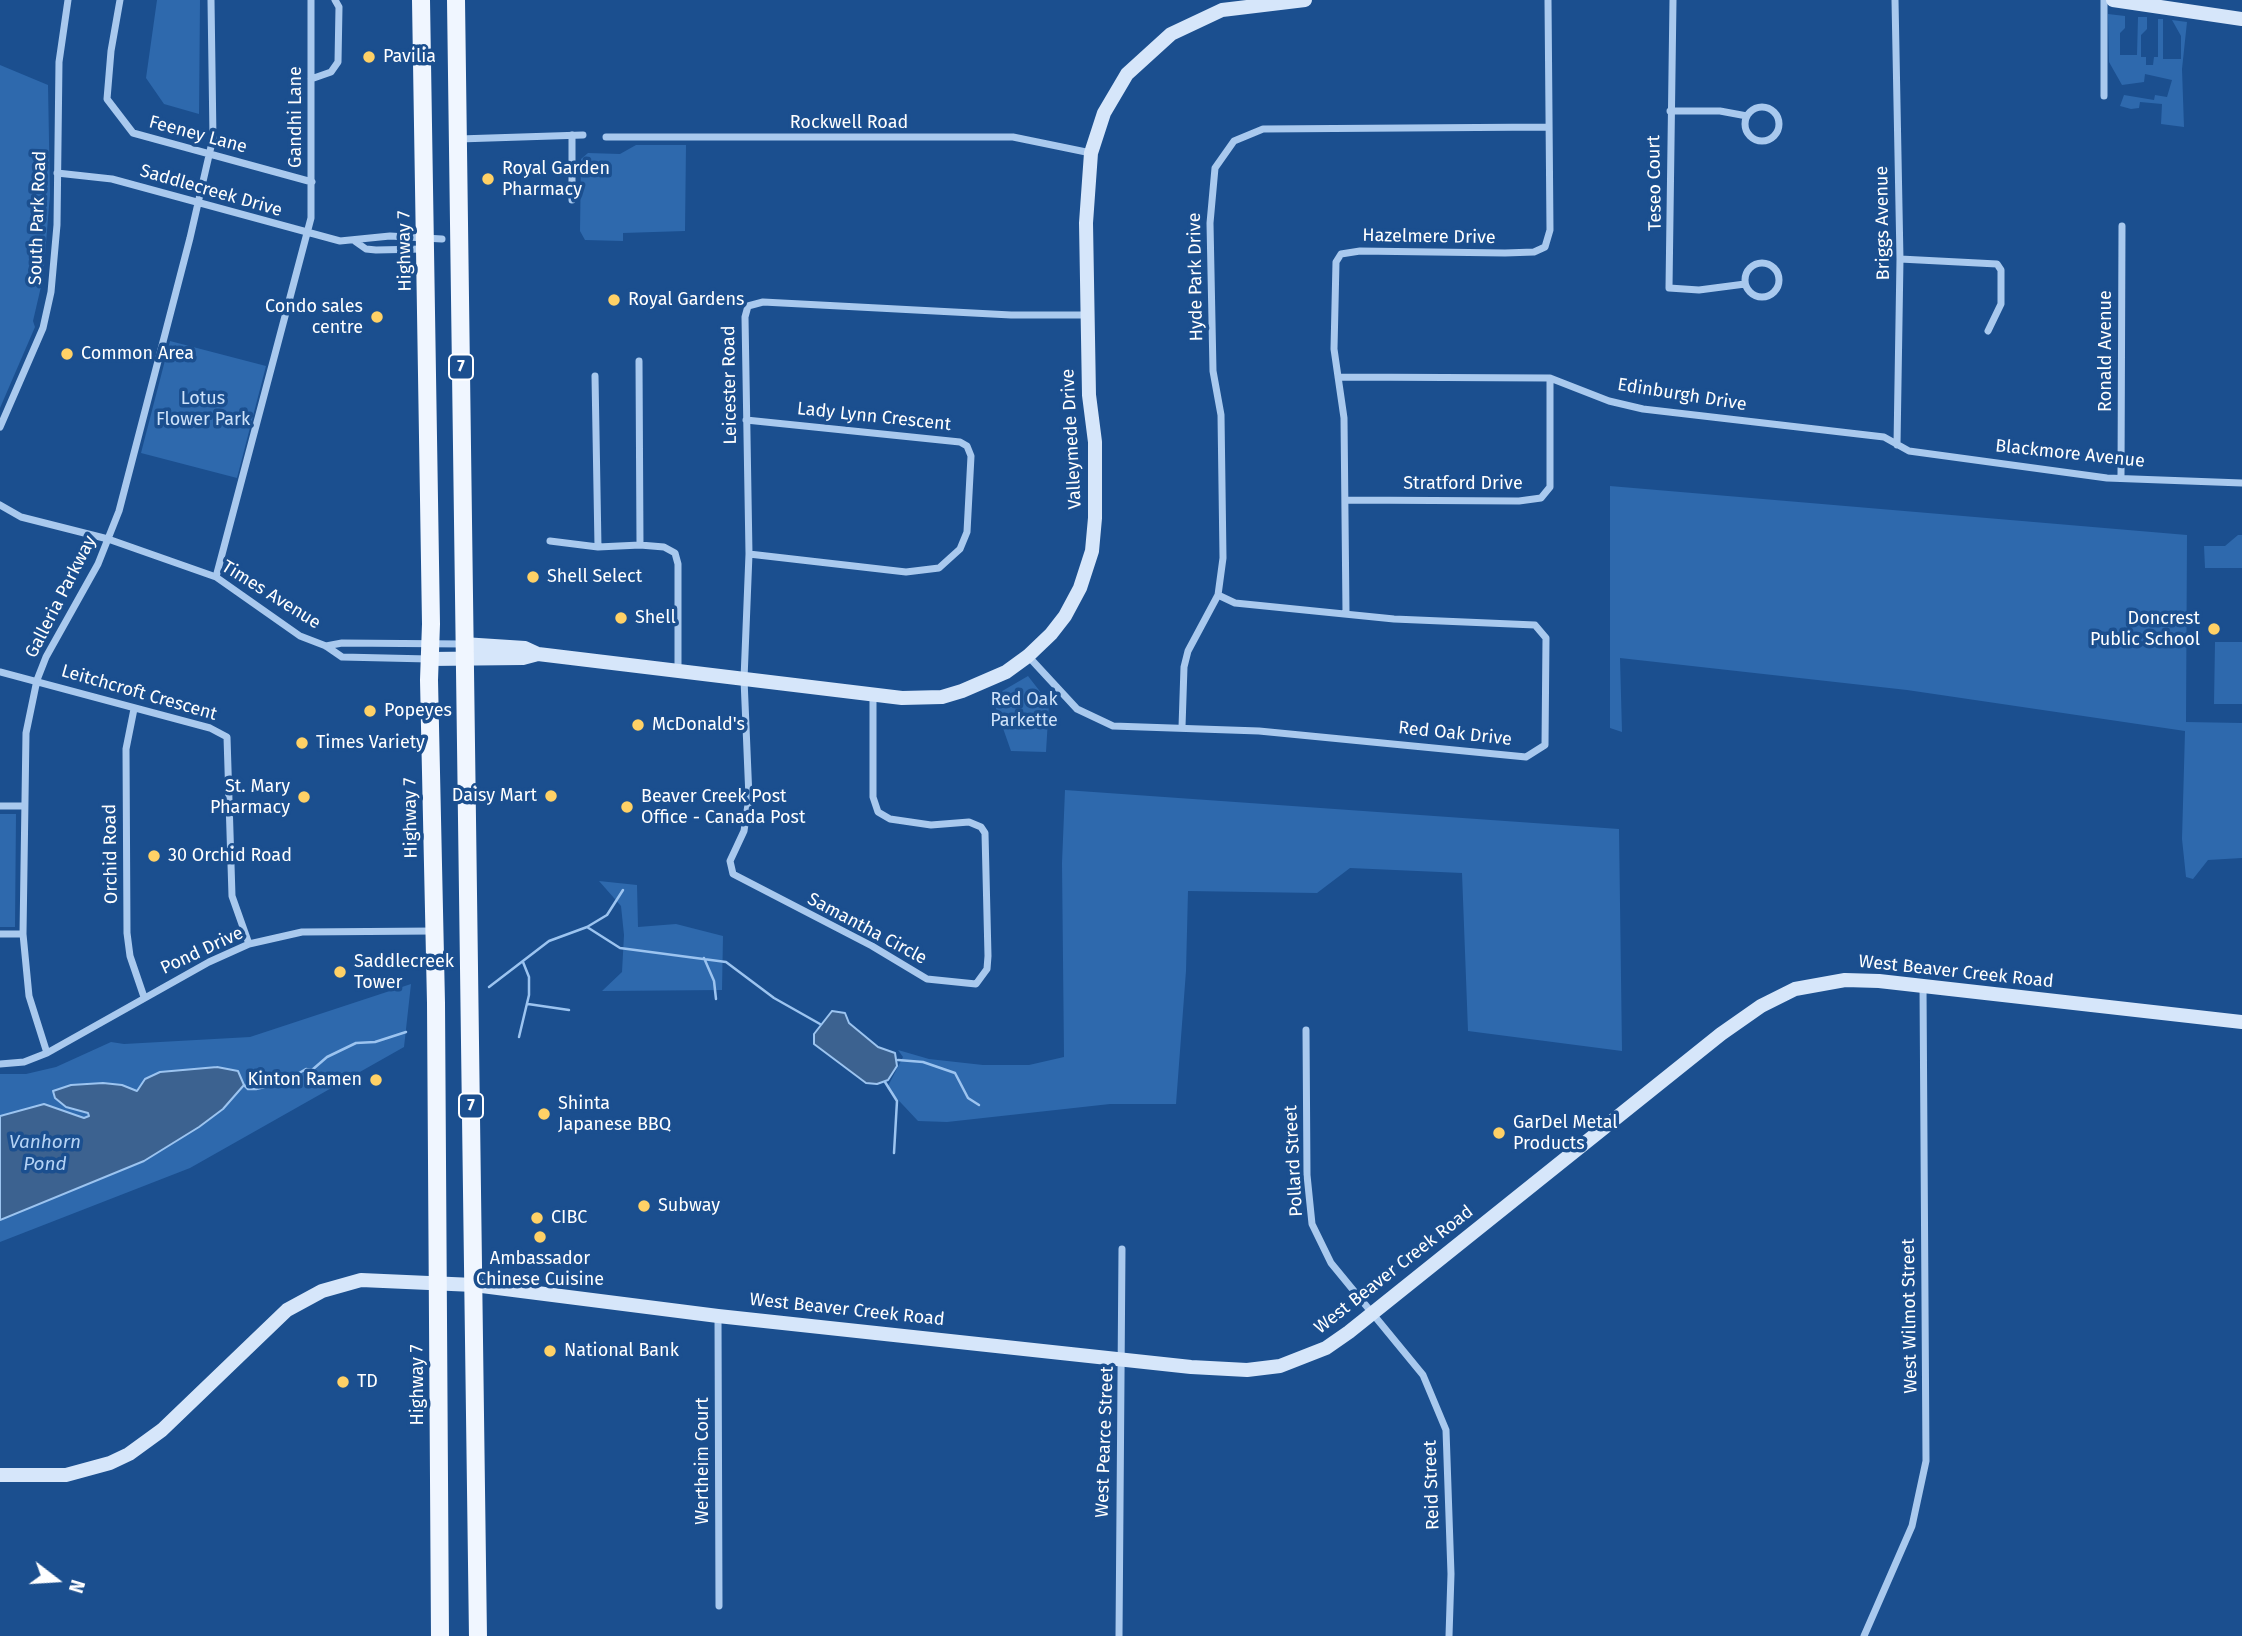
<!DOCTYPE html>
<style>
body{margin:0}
#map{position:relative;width:2242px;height:1636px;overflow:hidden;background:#1b4f8f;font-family:"Fira Sans",sans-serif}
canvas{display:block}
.north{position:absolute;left:21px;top:1545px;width:70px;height:70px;-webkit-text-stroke:5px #1b4f8f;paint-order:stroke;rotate:107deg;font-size:19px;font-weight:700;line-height:28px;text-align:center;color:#fff}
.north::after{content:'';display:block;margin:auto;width:24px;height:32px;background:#fff;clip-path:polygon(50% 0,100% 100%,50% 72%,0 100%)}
</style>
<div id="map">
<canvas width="2242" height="1636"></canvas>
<div class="north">N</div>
</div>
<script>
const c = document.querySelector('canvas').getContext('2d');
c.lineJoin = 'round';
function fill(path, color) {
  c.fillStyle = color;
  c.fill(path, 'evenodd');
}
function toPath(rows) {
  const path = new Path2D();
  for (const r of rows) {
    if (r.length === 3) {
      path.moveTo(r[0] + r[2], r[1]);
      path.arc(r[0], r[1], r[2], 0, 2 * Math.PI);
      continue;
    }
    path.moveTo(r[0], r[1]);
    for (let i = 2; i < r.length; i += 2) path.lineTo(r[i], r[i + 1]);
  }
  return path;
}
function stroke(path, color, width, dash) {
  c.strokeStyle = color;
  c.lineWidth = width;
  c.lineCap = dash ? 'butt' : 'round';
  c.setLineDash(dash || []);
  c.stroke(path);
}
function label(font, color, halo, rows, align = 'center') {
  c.font = font + ' "Fira Sans",sans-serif';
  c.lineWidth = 7;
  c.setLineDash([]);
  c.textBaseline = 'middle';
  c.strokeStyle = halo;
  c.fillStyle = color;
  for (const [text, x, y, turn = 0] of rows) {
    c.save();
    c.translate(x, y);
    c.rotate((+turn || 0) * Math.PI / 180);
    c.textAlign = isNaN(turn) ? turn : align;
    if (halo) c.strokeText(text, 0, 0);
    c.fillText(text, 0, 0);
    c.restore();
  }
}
const green = toPath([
 [157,0,200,0,199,114,164,104,146,78],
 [2108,14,2125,16,2125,28,2120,33,2120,55,2137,55,2138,17,2147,17,2147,29,2141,35,2141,57,2146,57,2146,65,2153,65,2154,57,2158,57,2158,19,2163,19,2163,59,2181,59,2181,36,2172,20,2187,22,2182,69,2184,127,2161,124,2162,104,2140,102,2139,108,2131,109,2120,106,2124,95,2154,100,2155,95,2167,97,2172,80,2145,74,2144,82,2122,85,2109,62],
 [0,65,48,85,50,195,43,278,33,321,35,327,0,408],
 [636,145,686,145,685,231,623,233,623,241,585,240,580,231,581,159,588,153,620,154],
 [170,341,266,366,237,478,141,453],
 [1610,486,2187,535,2186,722,2242,723,2242,858,2208,860,2193,879,2186,877,2182,839,2185,731,1907,690,1620,658,1622,732,1610,728],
 [2238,535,2242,535,2242,568,2205,568,2204,546,2225,546],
 [2215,642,2242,642,2242,704,2214,704],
 [1028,676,1049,703,1046,752,1011,751,992,697],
 [1065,790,1619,829,1622,1051,1468,1031,1462,873,1350,868,1317,893,1188,891,1186,971,1176,1104,1110,1104,947,1122,918,1121,887,1088,903,1057,898,1050,929,1059,983,1065,1029,1065,1064,1057,1062,863],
 [0,814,16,814,15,927,0,927],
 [599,881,637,885,638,927,676,924,723,936,722,990,602,991,622,972,624,935,621,906],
 [411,984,404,1047,190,1168,0,1242,0,1074,26,1074,56,1067,111,1042,124,1044,250,1037]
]);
const water = toPath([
 [832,1011,845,1013,849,1023,878,1047,895,1053,897,1066,888,1080,877,1084,866,1083,814,1044,814,1034,832,1011],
 [217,1067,238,1071,244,1085,223,1109,199,1127,144,1161,0,1220,0,1116,44,1104,84,1118,89,1116,88,1113,66,1107,55,1098,53,1091,71,1085,103,1083,122,1085,137,1091,145,1079,160,1072,217,1067]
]);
const stream = toPath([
 [587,927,620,948,726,962,774,998,820,1024],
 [704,958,714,981,716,999],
 [489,987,549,941,587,927,607,915,623,890],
 [528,1004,569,1010],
 [519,1037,529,995,529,977,523,962],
 [898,1060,923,1062,955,1073,968,1098,979,1105],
 [885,1082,897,1101,894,1153],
 [244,1085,248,1089,256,1089,282,1083,306,1069,312,1070,327,1057,356,1043,375,1042,406,1032]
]);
const street = toPath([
 [120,0,111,51,107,99,133,133,312,182],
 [1673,0,1669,288,1699,290,1745,284],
 [1895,0,1900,259,1897,445],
 [311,79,331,72,338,62,339,7,335,0],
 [2104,96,2104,0],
 [1762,124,17],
 [1670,111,1720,111,1747,116],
 [572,135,572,200],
 [606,137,1013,137,1091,153],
 [459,139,583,135],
 [57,173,112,179,340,241,390,236,442,239],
 [356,242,366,249,376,250,423,249],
 [1900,259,1997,264,2001,270,2001,304,1988,331],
 [1762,280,17],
 [639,361,640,545,664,547,675,553,678,564,678,671],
 [595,376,598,547],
 [1338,377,1550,378,1609,401,1643,409,1884,437,1909,451,2107,478,2242,483],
 [746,420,960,442,967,446,971,456,967,532,960,549,939,568,906,572,749,554],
 [0,427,43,328,51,292,57,225,59,62,68,0],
 [2121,476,2122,226],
 [1346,500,1519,501,1541,498,1550,487,1550,378],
 [0,505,21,517,108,539,216,577,300,636,326,646,342,657,429,659],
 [550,541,598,547,640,545],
 [216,577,311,218,311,0],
 [1346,613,1344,418,1334,349,1336,262,1341,254,1360,251,1505,253,1534,252,1545,247,1550,230,1548,0],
 [326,646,342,643,463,644],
 [1028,656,1077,709,1113,726,1259,731,1526,757,1545,745,1546,638,1535,625,1394,619,1235,603,1218,595],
 [0,672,210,728,227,737,232,896,249,944],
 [873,696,873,797,878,812,890,819,931,825,969,822,981,827,985,833,988,956,987,969,976,984,927,979,872,946,733,874,730,861,744,831,749,798,744,679,749,554,745,317,748,306,763,302,1011,315,1087,315],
 [134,709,126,749,127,933,130,956,144,997],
 [1182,727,1184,667,1188,651,1218,595,1223,558,1221,415,1213,371,1210,223,1215,168,1234,141,1263,129,1548,127],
 [0,806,23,806],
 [0,934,23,934],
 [1306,1030,1307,1175,1312,1224,1331,1263,1423,1375,1446,1430,1451,1574,1449,1636],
 [47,1053,29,996,23,934,26,733,37,680,46,657,98,564,119,511,190,238,213,138,211,0],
 [0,1064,24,1062,47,1053,209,962,249,944,302,932,434,931],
 [718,1316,719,1606],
 [1119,1636,1122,1249],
 [1864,1636,1912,1526,1926,1461,1923,985]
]);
const secondary = toPath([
 [2113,0,2242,19],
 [463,644,525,648,538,654,902,698,942,697,962,691,1006,672,1028,656,1051,634,1065,616,1080,588,1092,551,1095,518,1095,442,1089,395,1086,223,1091,153,1104,113,1127,74,1171,34,1222,10,1305,0],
 [429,659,523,658,538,654],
 [0,1475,66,1475,110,1463,129,1454,162,1430,287,1310,322,1291,361,1280,474,1285,718,1316,1191,1367,1247,1370,1280,1366,1326,1348,1349,1332,1721,1034,1761,1006,1795,989,1845,980,1879,981,2242,1022]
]);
const primary = toPath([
 [421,0,431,624,429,680,436,1003,440,1636],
 [456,0,478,1636]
]);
const markers = [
 [369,57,7,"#ffd166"],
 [488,179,7,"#ffd166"],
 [614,300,7,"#ffd166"],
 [377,317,7,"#ffd166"],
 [67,354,7,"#ffd166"],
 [533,577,7,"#ffd166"],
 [621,618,7,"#ffd166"],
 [2214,629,7,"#ffd166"],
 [370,711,7,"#ffd166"],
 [638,725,7,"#ffd166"],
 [302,743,7,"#ffd166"],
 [551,796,7,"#ffd166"],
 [304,797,7,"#ffd166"],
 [627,807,7,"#ffd166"],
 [154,856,7,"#ffd166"],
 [340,972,7,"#ffd166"],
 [376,1080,7,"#ffd166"],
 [544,1114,7,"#ffd166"],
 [1499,1133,7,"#ffd166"],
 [644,1206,7,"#ffd166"],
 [537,1218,7,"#ffd166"],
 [540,1237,7,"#ffd166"],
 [550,1351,7,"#ffd166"],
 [343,1382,7,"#ffd166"]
];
const shields = [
 [461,367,24],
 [471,1106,24]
];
const shieldNames = [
 ["7",461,367],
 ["7",471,1106]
];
const poiNames = [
 ["Pavilia",383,57],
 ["Royal Garden",502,169],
 ["Pharmacy",502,190],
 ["Royal Gardens",628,300],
 ["Condo sales",363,307,"right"],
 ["centre",363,328,"right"],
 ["Common Area",81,354],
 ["Shell Select",547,577],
 ["Shell",635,618],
 ["Doncrest",2200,619,"right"],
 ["Public School",2200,640,"right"],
 ["Popeyes",384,711],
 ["McDonald's",652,725],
 ["Times Variety",316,743],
 ["St. Mary",290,787,"right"],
 ["Pharmacy",290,808,"right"],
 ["Daisy Mart",537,796,"right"],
 ["Beaver Creek Post",641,797],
 ["Office - Canada Post",641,818],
 ["30 Orchid Road",168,856],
 ["Saddlecreek",354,962],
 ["Tower",354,983],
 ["Kinton Ramen",362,1080,"right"],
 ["Shinta",558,1104],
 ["Japanese BBQ",558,1125],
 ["GarDel Metal",1513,1123],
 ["Products",1513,1144],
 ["Subway",658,1206],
 ["CIBC",551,1218],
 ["Ambassador",540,1259,"center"],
 ["Chinese Cuisine",540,1280,"center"],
 ["National Bank",564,1351],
 ["TD",357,1382]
];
const streetNames = [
 ["Gandhi Lane",296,117,-90],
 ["Rockwell Road",849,123],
 ["Feeney Lane",198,135,15],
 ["Teseo Court",1655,183,-91],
 ["Saddlecreek Drive",211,191,16],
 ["South Park Road",38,218,-88],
 ["Briggs Avenue",1883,223,-91],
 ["Hazelmere Drive",1429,237,1],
 ["Highway 7",405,251,-91],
 ["Hyde Park Drive",1196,277,-91],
 ["Ronald Avenue",2106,351,-90],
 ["Leicester Road",730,385,-91],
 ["Edinburgh Drive",1682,395,9],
 ["Lady Lynn Crescent",874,417,6],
 ["Valleymede Drive",1072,439,-93],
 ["Blackmore Avenue",2070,454,6],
 ["Stratford Drive",1463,484],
 ["Times Avenue",271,595,32],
 ["Galleria Parkway",61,597,-63],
 ["Leitchcroft Crescent",139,693,16],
 ["Red Oak Drive",1455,734,6],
 ["Highway 7",411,818,-91],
 ["Orchid Road",111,854,-91],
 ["Samantha Circle",867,929,28],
 ["Pond Drive",202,951,-25],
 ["West Beaver Creek Road",1956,972,6],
 ["Pollard Street",1294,1161,-93],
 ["West Beaver Creek Road",1394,1270,-38],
 ["West Beaver Creek Road",847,1310,6],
 ["West Wilmot Street",1910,1316,-91],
 ["Highway 7",418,1385,-90],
 ["West Pearce Street",1105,1442,-88],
 ["Wertheim Court",703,1461,-90],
 ["Reid Street",1432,1485,-92]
];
const parkNames = [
 ["Lotus",203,399],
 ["Flower Park",203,420],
 ["Red Oak",1024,700],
 ["Parkette",1024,721]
];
const waterNames = [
 ["Vanhorn",45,1143],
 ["Pond",45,1165]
];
fill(green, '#2e69ad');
fill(water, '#3c6290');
stroke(water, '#9cc4f0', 2);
stroke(stream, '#9cc4f0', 2.5);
stroke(street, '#a9c9ee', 7);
stroke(secondary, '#d6e6fa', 14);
stroke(primary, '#f0f6ff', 18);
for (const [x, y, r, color] of markers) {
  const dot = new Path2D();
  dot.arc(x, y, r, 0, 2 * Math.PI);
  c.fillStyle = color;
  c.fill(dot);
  stroke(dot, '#1b4f8f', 2.5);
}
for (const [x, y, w] of shields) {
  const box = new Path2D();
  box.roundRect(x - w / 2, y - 12.5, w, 25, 5);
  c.fillStyle = '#1b4f8f';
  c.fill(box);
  stroke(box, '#fff', 2);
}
label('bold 16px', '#fff', null, shieldNames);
label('18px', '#fff', '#1b4f8f', poiNames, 'left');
label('18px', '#fff', '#1b4f8f', streetNames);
label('18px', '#cfe3fa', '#1b4f8f', parkNames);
label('italic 19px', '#b5d3f5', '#1b4f8f', waterNames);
</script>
